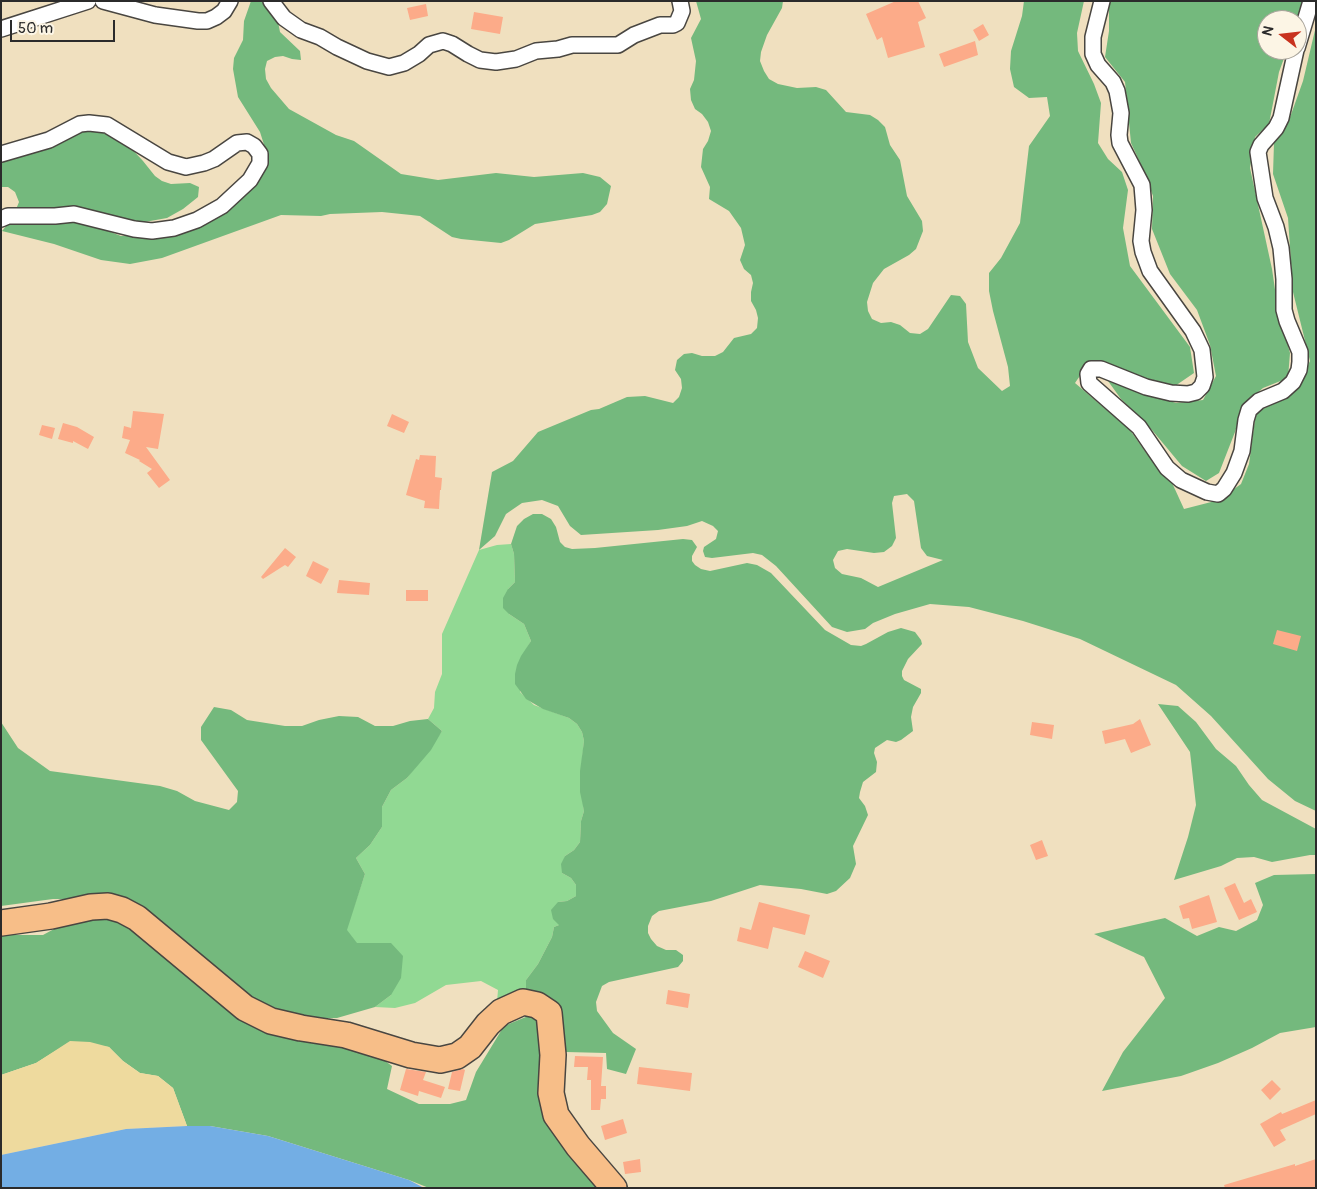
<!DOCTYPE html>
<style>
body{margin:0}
#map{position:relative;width:1317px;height:1189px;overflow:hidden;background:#f0e0bf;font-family:Pangolin,sans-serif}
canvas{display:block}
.frame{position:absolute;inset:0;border:2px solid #2b2b2b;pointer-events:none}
.north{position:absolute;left:1257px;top:10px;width:50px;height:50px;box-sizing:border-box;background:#fcf5e5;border:1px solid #a8a49b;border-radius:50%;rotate:286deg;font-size:14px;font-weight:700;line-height:20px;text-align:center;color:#2b2b2b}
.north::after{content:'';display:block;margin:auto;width:18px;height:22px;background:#c8321e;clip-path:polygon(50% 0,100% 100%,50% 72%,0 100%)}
.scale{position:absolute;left:10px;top:20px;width:105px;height:22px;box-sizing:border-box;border:2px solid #2b2b2b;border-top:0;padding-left:6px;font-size:15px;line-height:18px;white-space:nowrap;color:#2b2b2b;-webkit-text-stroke:4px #fcf5e5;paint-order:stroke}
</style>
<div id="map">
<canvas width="1317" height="1189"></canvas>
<div class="frame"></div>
<div class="north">N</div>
<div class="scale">50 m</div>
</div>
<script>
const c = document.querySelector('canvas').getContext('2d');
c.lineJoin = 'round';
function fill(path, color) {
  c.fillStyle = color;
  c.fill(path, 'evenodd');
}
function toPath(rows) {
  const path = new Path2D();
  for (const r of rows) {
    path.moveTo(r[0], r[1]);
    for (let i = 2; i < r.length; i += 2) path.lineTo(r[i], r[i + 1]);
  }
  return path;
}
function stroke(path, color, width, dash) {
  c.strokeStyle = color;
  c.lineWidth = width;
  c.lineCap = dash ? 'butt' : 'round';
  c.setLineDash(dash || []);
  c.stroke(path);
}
const green = toPath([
 [511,544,514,554,515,582,508,589,509,614,524,624,531,641,527,648,520,692,534,705,569,718,577,724,582,732,584,741,580,781,584,811,581,821,580,842,574,850,565,856,562,873,571,878,576,885,576,896,567,901,558,902,559,925,554,927,552,937,538,964,526,980,526,991,497,1002,498,990,481,981,446,985,415,1003,395,1008,375,1007,391,995,391,943,356,943,346,930,365,874,356,858,370,845,382,827,382,807,391,790,407,778,442,731,428,719,434,708,435,692,442,674,442,634,479,550,497,545]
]);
const forest = toPath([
 [251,1,266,1,278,22,280,32,300,51,301,60,292,59,283,56,275,57,267,61,265,69,266,79,271,88,289,109,336,135,354,141,401,174,438,180,496,173,534,177,583,173,600,177,611,186,607,204,600,212,592,215,535,224,509,240,501,243,461,239,452,237,420,216,411,215,382,212,330,214,321,216,281,215,162,258,130,264,101,260,54,244,2,231,12,219,19,202,15,192,8,187,1,187,1,160,76,133,86,131,96,131,114,136,130,147,143,161,155,176,162,181,171,184,190,183,199,187,198,197,183,209,167,218,139,223,77,219,121,236,150,235,258,182,263,173,267,161,266,151,260,132,238,97,233,69,234,58,243,40,244,21],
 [696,1,783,1,782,8,767,35,761,52,760,61,764,71,769,79,778,84,797,88,816,87,826,90,846,112,870,115,878,120,885,127,890,145,900,160,907,196,922,221,923,231,916,249,909,255,884,269,873,283,867,302,868,311,872,319,881,323,891,322,900,325,910,333,920,334,928,329,951,295,960,296,966,304,968,342,978,368,1002,391,1010,386,1008,367,993,311,989,291,989,273,1001,258,1020,223,1029,146,1050,116,1047,97,1029,98,1014,87,1010,69,1011,51,1022,16,1024,1,1084,1,1077,33,1078,51,1094,84,1101,103,1098,143,1108,159,1122,172,1128,190,1123,228,1130,266,1190,347,1194,373,1175,386,1124,372,1090,361,1075,383,1130,430,1147,454,1168,474,1184,509,1219,500,1241,484,1249,464,1256,412,1275,403,1297,388,1310,361,1293,292,1288,218,1273,174,1274,143,1288,123,1303,81,1316,26,1316,811,1295,801,1268,779,1211,716,1176,685,1080,639,1023,621,969,607,930,604,895,614,873,623,865,629,847,632,832,627,776,566,762,555,753,553,712,558,705,557,703,551,704,547,716,539,718,531,713,526,702,521,687,526,658,530,581,535,570,526,558,506,542,500,522,503,506,514,495,536,479,550,492,472,513,461,538,432,591,410,599,409,627,397,645,396,673,403,679,397,682,388,681,379,675,370,677,360,684,354,692,353,702,356,715,356,723,352,734,338,751,334,757,328,758,318,756,310,751,301,751,292,753,283,751,275,744,269,740,260,745,245,741,228,729,211,709,199,710,187,701,167,703,149,708,141,711,131,708,122,702,114,695,109,691,100,690,89,694,80,696,61,691,38,701,19],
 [907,494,914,501,921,548,927,556,943,560,878,587,861,578,842,574,835,568,833,560,838,551,847,549,874,553,884,552,892,546,896,538,892,503,894,496],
 [1109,1,1303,1,1297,22,1297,20,1267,20,1267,50,1287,50,1279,72,1269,124,1255,137,1250,168,1272,269,1278,310,1290,353,1288,378,1263,388,1243,405,1235,432,1219,473,1206,481,1182,466,1152,430,1121,399,1108,381,1176,403,1203,400,1216,376,1210,345,1197,310,1170,274,1152,229,1153,196,1143,169,1131,143,1125,82,1105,57,1109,31],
 [533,514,542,514,551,519,556,527,560,542,565,547,572,549,595,548,683,539,692,540,697,547,692,556,692,561,695,565,701,569,710,571,747,563,757,565,771,573,825,630,851,645,861,646,866,644,888,632,901,628,915,632,921,640,922,644,908,659,902,671,902,676,904,680,921,689,921,693,913,707,911,717,913,731,901,740,896,742,887,740,875,748,874,753,877,762,876,772,863,782,860,792,859,798,865,806,868,815,853,846,856,864,850,878,836,891,827,894,801,889,760,885,711,901,659,911,652,916,648,926,648,933,651,939,657,946,666,950,676,950,683,955,683,961,678,967,609,982,602,986,596,1002,597,1011,613,1033,636,1049,626,1074,607,1069,606,1053,566,1052,560,1013,526,991,526,980,538,964,552,937,554,927,559,925,553,919,551,910,558,902,567,901,576,896,576,885,571,878,562,873,561,864,565,856,574,850,580,842,581,821,584,811,580,792,580,771,584,741,582,732,577,724,569,718,543,709,526,699,515,684,515,674,517,665,521,656,531,641,524,624,509,614,503,608,503,598,508,589,515,582,514,554,511,544,517,526,524,519],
 [1158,704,1178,706,1196,722,1216,749,1236,766,1249,785,1262,800,1316,829,1316,855,1310,855,1272,862,1254,857,1237,858,1221,866,1174,880,1188,837,1196,805,1190,752],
 [214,707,231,710,247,720,285,726,302,726,319,720,339,716,358,717,375,726,393,726,410,721,428,719,442,731,431,750,407,778,391,790,382,807,382,827,370,845,356,858,365,874,347,930,357,943,391,943,403,956,401,978,391,995,375,1007,337,1018,305,1019,272,1013,113,899,53,899,1,906,1,722,18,748,50,771,160,786,177,791,195,801,229,810,237,802,238,791,201,740,201,727],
 [1316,874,1316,1027,1280,1033,1252,1048,1218,1063,1181,1076,1102,1091,1123,1052,1165,998,1144,957,1094,934,1165,918,1197,936,1219,927,1236,931,1257,920,1263,905,1255,883,1274,875],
 [97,916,123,920,258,1025,344,1048,373,1052,392,1066,387,1089,419,1104,450,1104,466,1100,476,1072,504,1026,533,1014,540,1015,547,1101,602,1188,429,1188,409,1180,268,1136,210,1126,187,1126,173,1088,158,1076,140,1073,123,1061,109,1047,70,1042,36,1063,1,1075,1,935,43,935,65,923]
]);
const sand = toPath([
 [70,1041,90,1042,109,1047,123,1061,140,1073,158,1076,173,1088,187,1126,126,1129,1,1155,1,1075,36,1063]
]);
const water = toPath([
 [187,1126,210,1126,268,1136,409,1180,424,1188,1,1188,1,1155,126,1129]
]);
const building = toPath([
 [896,1,918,1,926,18,918,22,925,47,888,58,882,37,877,40,866,14],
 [426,4,428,16,410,20,407,8],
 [474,12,503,17,500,34,471,29],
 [983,24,989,35,979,41,973,30],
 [975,41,978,55,944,67,939,54],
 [133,411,164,414,158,449,146,447,170,480,159,488,147,473,152,469,139,461,140,460,125,453,130,440,122,438,124,426,131,428],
 [392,414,409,422,404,433,387,426],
 [63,423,77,427,94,437,88,449,73,441,73,443,58,439],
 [42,425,55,428,52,439,39,435],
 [420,455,436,456,435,477,442,478,441,490,440,490,439,509,424,508,425,501,406,495,416,459,419,460],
 [285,548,296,557,288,567,285,565,263,579,261,577],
 [313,561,329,569,321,584,306,576],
 [339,580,370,583,369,595,337,593],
 [406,590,428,590,428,601,406,601],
 [1277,630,1301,636,1297,651,1273,644],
 [1140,719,1151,745,1131,753,1125,739,1105,744,1102,731,1133,724],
 [1032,722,1054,725,1052,739,1030,735],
 [1042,840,1048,856,1036,860,1030,845],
 [1235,883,1244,903,1251,899,1257,912,1239,920,1224,888],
 [1209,895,1217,922,1192,929,1189,918,1183,919,1179,906],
 [759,902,810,915,805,935,773,927,768,949,737,941,740,927,751,930],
 [805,951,830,961,823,978,798,967],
 [668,990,690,994,688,1008,666,1004],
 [575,1056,603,1057,601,1086,606,1086,606,1099,601,1099,600,1110,591,1110,591,1080,587,1080,588,1067,574,1067],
 [639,1067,692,1073,690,1091,637,1084],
 [406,1069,426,1072,423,1080,445,1087,441,1098,419,1091,418,1096,400,1090],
 [463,1069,465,1070,460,1091,448,1089,452,1072],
 [1272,1080,1281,1089,1270,1100,1261,1090],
 [1316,1100,1316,1114,1280,1130,1286,1140,1274,1147,1260,1124,1281,1112,1282,1114],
 [623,1119,627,1133,605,1140,601,1126],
 [640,1159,641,1172,625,1174,623,1162],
 [1316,1159,1316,1188,1225,1188,1224,1185,1295,1164,1295,1166]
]);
const minor = toPath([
 [103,1,155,15,198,21,207,21,216,17,224,11,230,1],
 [271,1,284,18,301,30,320,37,337,47,367,61,389,67,404,63,419,54,429,45,443,41,452,44,468,54,480,60,496,62,516,59,536,51,558,49,572,45,618,45,634,35,660,25,673,25,677,23,682,11,680,1],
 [1102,1,1093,37,1093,54,1098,65,1113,82,1117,91,1121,113,1119,135,1120,143,1142,185,1144,210,1141,241,1143,252,1150,271,1193,331,1202,350,1205,377,1202,386,1196,392,1188,394,1171,393,1146,387,1101,369,1091,369,1088,374,1089,383,1139,427,1167,468,1181,480,1207,492,1218,494,1224,489,1234,473,1242,451,1246,420,1249,410,1259,401,1283,391,1293,382,1299,370,1300,362,1300,352,1287,321,1284,310,1284,279,1281,248,1276,227,1265,198,1258,152,1261,145,1276,128,1281,118,1296,50],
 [1,29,88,1],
 [1297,48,1311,1],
 [1,154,49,140,80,124,89,123,107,125,168,162,186,167,204,163,214,159,237,143,247,142,254,146,260,154,260,163,250,180,222,206,197,220,174,228,152,231,134,229,74,214,55,216,8,216,1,219]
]);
const trunk = toPath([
 [1,923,51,916,91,907,108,906,122,910,137,918,245,1008,271,1021,301,1028,346,1035,411,1055,440,1060,457,1056,470,1047,488,1024,501,1012,523,1002,537,1005,549,1013,553,1055,551,1093,556,1115,578,1146,614,1188]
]);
fill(green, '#91d993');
fill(forest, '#74b97d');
fill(sand, '#eeda9e');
fill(water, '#73aee4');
fill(building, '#fcab89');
stroke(minor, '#494641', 18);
stroke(trunk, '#494641', 28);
stroke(minor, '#fff', 15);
stroke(trunk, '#f7be88', 25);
</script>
